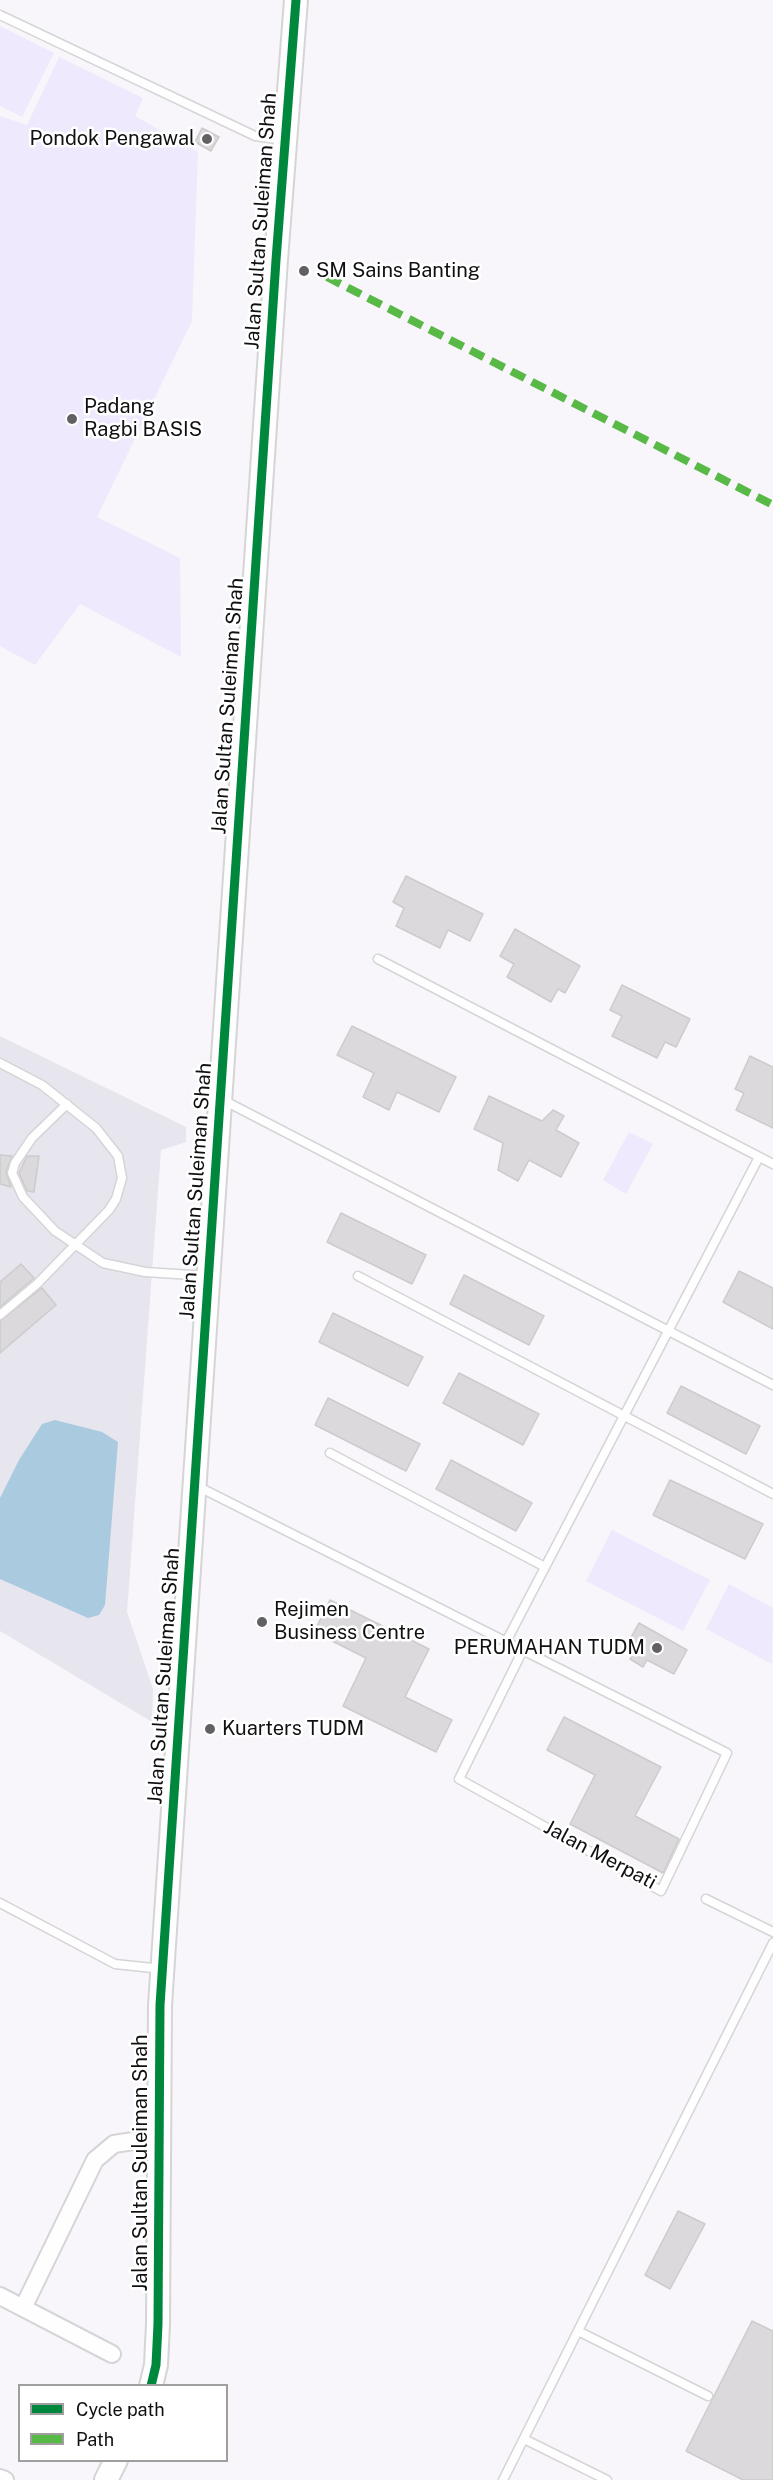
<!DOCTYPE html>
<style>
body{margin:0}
#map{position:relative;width:773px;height:2480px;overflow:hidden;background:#f8f6fa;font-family:"Public Sans",sans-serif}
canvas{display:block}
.legend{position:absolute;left:18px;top:2384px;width:210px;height:78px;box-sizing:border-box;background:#fff;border:2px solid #9f9fa0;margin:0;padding:8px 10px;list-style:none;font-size:18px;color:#100f11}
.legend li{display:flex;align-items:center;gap:12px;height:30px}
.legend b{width:30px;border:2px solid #9f9fa0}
</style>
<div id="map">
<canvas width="773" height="2480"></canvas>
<ul class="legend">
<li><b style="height:8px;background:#00873e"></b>Cycle path</li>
<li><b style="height:8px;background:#58b947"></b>Path</li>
</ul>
</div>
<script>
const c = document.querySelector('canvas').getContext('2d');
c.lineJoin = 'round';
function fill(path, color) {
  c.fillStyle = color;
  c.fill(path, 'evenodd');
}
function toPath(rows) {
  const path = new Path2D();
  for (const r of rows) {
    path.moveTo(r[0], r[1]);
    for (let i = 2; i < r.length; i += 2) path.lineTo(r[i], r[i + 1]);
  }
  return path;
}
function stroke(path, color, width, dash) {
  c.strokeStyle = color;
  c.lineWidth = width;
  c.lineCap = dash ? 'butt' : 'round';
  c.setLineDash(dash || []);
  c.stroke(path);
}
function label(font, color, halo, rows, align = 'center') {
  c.font = font + ' "Public Sans",sans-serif';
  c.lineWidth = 5;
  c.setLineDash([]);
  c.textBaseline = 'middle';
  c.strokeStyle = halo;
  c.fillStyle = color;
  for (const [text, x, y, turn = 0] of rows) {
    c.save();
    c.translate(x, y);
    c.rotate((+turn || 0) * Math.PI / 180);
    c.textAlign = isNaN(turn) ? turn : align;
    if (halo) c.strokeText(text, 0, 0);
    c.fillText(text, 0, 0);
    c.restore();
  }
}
const built = toPath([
 [0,1036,186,1127,186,1142,161,1150,127,1612,153,1689,152,1722,0,1631]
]);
const green = toPath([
 [0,26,54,53,22,117,0,106],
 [59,57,143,98,135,116,198,152,192,321,97,517,180,558,181,657,80,604,35,665,0,646,0,116,27,125],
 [629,1132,653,1144,626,1194,603,1180],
 [612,1530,710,1580,683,1631,586,1581],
 [729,1584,773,1608,772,1664,706,1629]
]);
const water = toPath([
 [55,1420,102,1432,118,1442,105,1605,99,1615,88,1618,0,1579,0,1498,19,1460,42,1424]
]);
const building = toPath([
 [202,128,219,137,211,151,195,142,202,128],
 [406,876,483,914,470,941,448,930,440,948,396,926,404,908,393,902,406,876],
 [515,929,580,966,565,993,558,989,551,1002,507,977,514,964,500,956,515,929],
 [622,985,690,1019,676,1047,665,1042,657,1058,612,1036,622,1016,610,1010,622,985],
 [352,1026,456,1077,439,1112,397,1092,389,1110,363,1097,374,1073,337,1055,352,1026],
 [750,1056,773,1067,773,1128,736,1110,744,1093,735,1089,750,1056],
 [489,1096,542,1121,553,1110,564,1116,556,1130,579,1143,561,1177,529,1160,518,1181,498,1170,503,1143,474,1129,489,1096],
 [0,1155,12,1156,6,1172,11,1187,0,1184,0,1155],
 [27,1156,39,1156,34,1192,27,1191,19,1173,27,1156],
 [341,1213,426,1255,412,1284,327,1242,341,1213],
 [21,1264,34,1278,0,1307,0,1282,21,1264],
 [739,1271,773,1288,773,1329,723,1302,739,1271],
 [464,1275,544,1316,529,1345,450,1304,464,1275],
 [42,1288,56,1305,0,1353,0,1321,42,1288],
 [333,1313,423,1357,408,1386,319,1342,333,1313],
 [459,1373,539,1414,523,1445,443,1403,459,1373],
 [681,1386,760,1426,746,1454,667,1413,681,1386],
 [328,1398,420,1444,406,1471,315,1425,328,1398],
 [451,1460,532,1503,516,1531,436,1489,451,1460],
 [670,1480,763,1524,745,1559,653,1515,670,1480],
 [330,1600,429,1649,405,1697,452,1720,436,1752,343,1706,366,1658,314,1632,330,1600],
 [639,1623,687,1650,674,1674,647,1660,643,1667,630,1659,635,1651,626,1646,639,1623],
 [564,1717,661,1767,635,1816,679,1839,663,1873,570,1824,595,1775,547,1750,564,1717],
 [678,2211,705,2224,670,2289,645,2275,678,2211],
 [752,2321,773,2331,773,2480,743,2480,686,2451,752,2321]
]);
const lane = toPath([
 [0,15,255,136,284,140],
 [378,959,773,1164],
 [0,1063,42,1085,96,1128,118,1156,122,1178,116,1199,109,1210,37,1284,0,1315],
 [223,1100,773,1385],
 [67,1104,32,1138,15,1163,12,1173,23,1197,55,1231,103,1263,145,1272,208,1276],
 [358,1276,773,1494],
 [330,1453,545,1567],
 [197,1486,727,1753,661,1891,459,1779,523,1650],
 [506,1642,759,1157],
 [706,1899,773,1932],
 [0,1903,115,1964,162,1969],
 [578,2331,708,2396],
 [524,2439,607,2480],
 [503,2480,773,1943]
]);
const street = toPath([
 [0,2296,112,2354],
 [23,2308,95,2160,114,2144,159,2137],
 [0,2478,5,2480]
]);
const secondary = toPath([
 [151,2386,156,2365,158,2324,160,2005,276,260,296,0],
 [106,2480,116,2460]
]);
const quiet = toPath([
 [327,277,773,505]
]);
const cycleway = toPath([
 [151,2386,156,2365,158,2324,160,2005,276,260,296,0]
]);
const markers = [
 [207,139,6,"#616063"],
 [304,271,6,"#616063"],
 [72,419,6,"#616063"],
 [262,1622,6,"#616063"],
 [657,1648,6,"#616063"],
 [210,1729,6,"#616063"]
];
const poiNames = [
 ["Pondok Pengawal",195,139,"right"],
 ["SM Sains Banting",316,271],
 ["Padang",84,407],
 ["Ragbi BASIS",84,430],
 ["Rejimen",274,1610],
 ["Business Centre",274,1633],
 ["PERUMAHAN TUDM",645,1648,"right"],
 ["Kuarters TUDM",222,1729]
];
const streetNames = [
 ["Jalan Sultan Suleiman Shah",261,221,-86],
 ["Jalan Sultan Suleiman Shah",228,706,-86],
 ["Jalan Sultan Suleiman Shah",196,1191,-86],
 ["Jalan Sultan Suleiman Shah",164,1676,-86],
 ["Jalan Merpati",600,1855,28],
 ["Jalan Sultan Suleiman Shah",141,2163,-90]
];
fill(built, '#e7e5ee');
fill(green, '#eee9fc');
fill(water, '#aacae0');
fill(building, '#dbd9db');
stroke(building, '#cdcbcc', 1.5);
stroke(lane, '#d5d4d7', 11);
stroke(street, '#d5d4d7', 20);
stroke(secondary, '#d5d4d7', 26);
stroke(lane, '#fefefe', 8);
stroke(street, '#fefefe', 16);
stroke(secondary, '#fefefe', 22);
stroke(quiet, '#58b947', 8, [15, 8]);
stroke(cycleway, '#00873e', 9);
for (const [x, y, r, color] of markers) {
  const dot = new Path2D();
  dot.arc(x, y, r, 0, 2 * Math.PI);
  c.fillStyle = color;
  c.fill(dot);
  stroke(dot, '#fff', 2);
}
label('20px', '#100f11', '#fff', poiNames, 'left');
label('20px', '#100f11', '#fff', streetNames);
</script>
